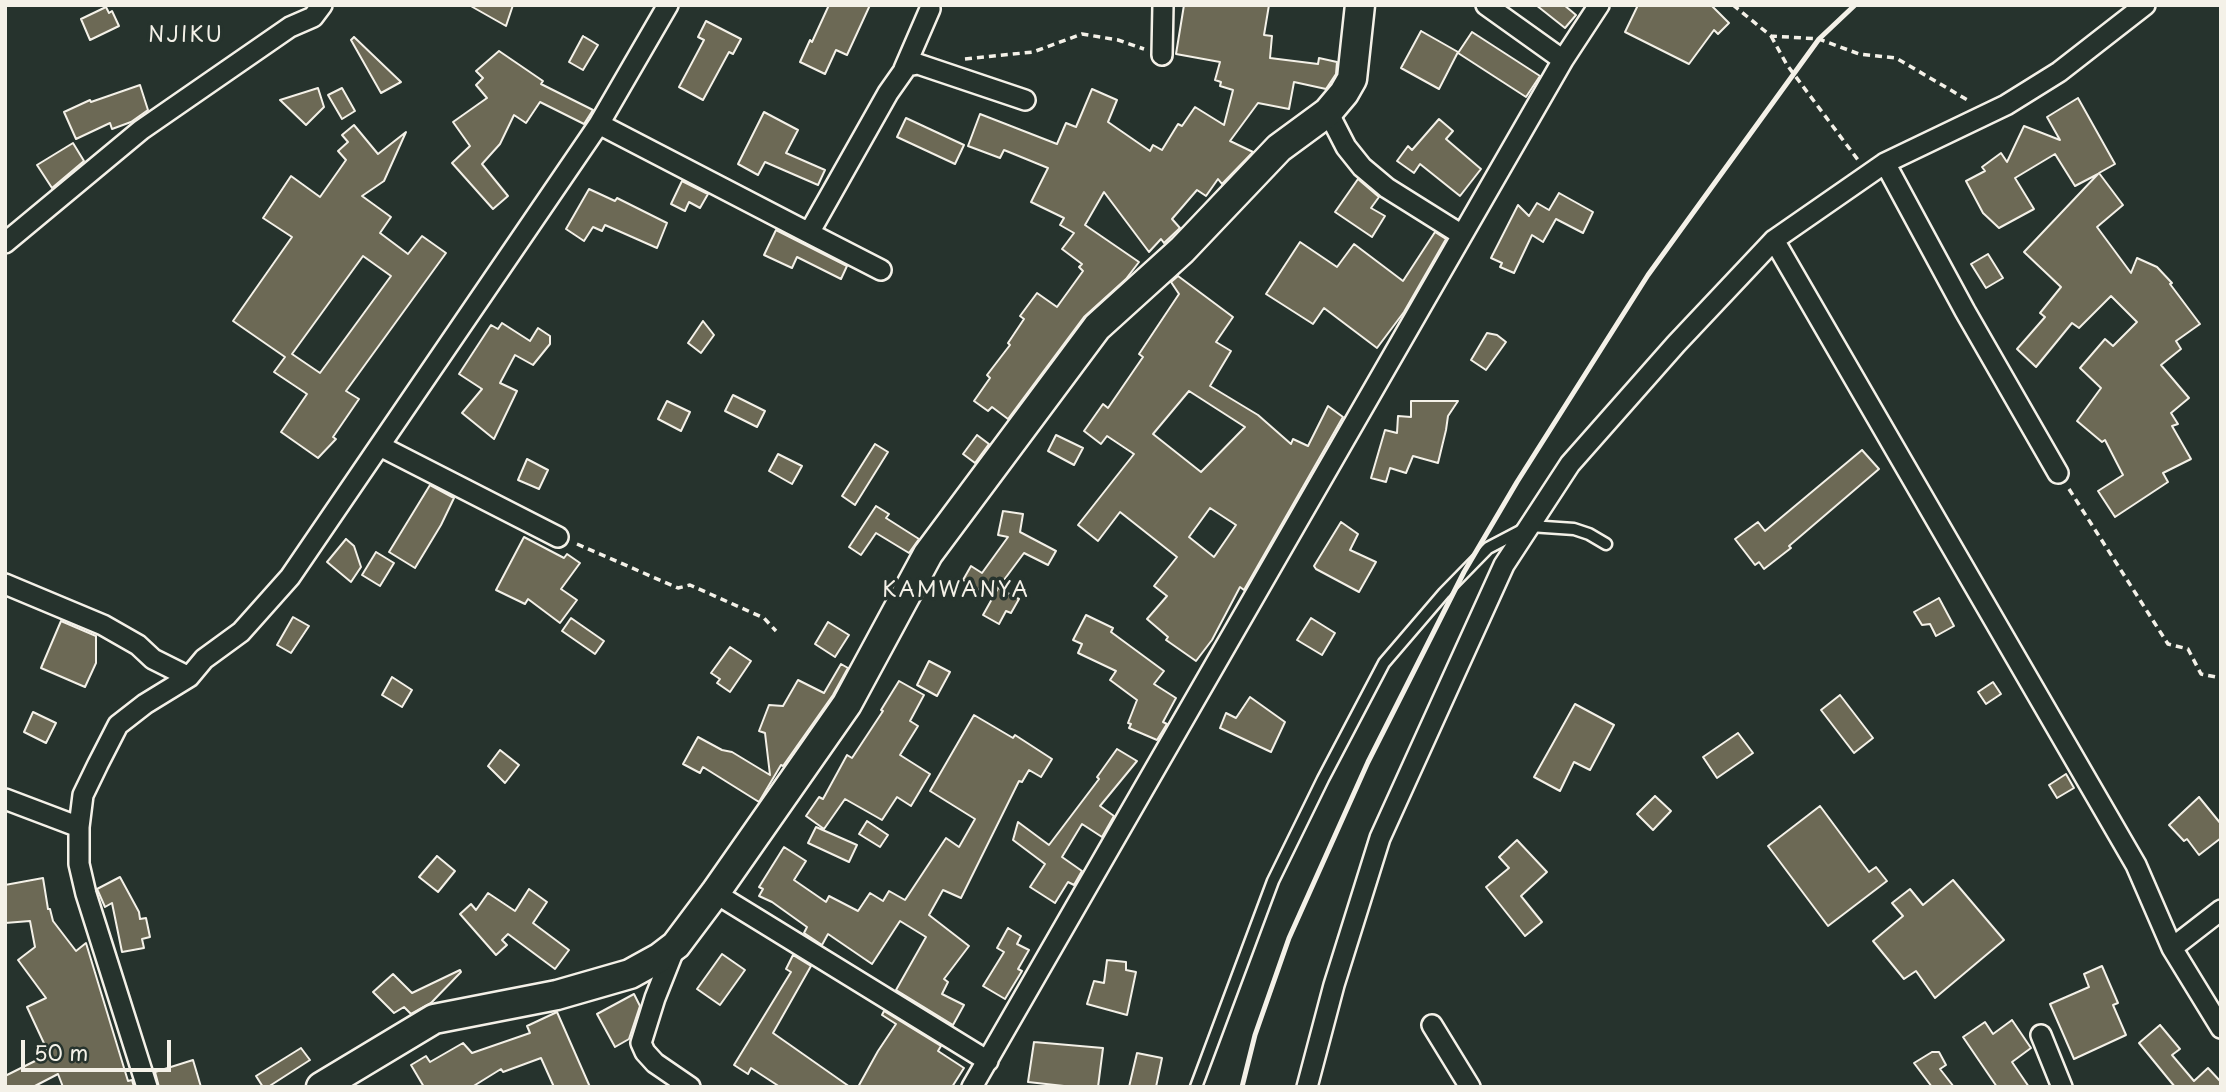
<!DOCTYPE html>
<style>
body{margin:0}
#map{position:relative;width:2226px;height:1092px;overflow:hidden;background:#26332d;font-family:"Playpen Sans",sans-serif}
canvas{display:block}
.frame{position:absolute;inset:0;border:7px solid #f4f1e8;pointer-events:none}
.scale{position:absolute;left:21px;top:1040px;width:150px;height:32px;box-sizing:border-box;border:4px solid #f4f1e8;border-top:0;padding-left:9px;font-size:21px;line-height:24px;white-space:nowrap;color:#f4f1e8;-webkit-text-stroke:5px #26332d;paint-order:stroke}
</style>
<div id="map">
<canvas width="2226" height="1092"></canvas>
<div class="frame"></div>
<div class="scale">50 m</div>
</div>
<script>
const c = document.querySelector('canvas').getContext('2d');
c.lineJoin = 'round';
function fill(path, color) {
  c.fillStyle = color;
  c.fill(path, 'evenodd');
}
function toPath(rows) {
  const path = new Path2D();
  for (const r of rows) {
    path.moveTo(r[0], r[1]);
    for (let i = 2; i < r.length; i += 2) path.lineTo(r[i], r[i + 1]);
  }
  return path;
}
function stroke(path, color, width, dash) {
  c.strokeStyle = color;
  c.lineWidth = width;
  c.lineCap = dash ? 'butt' : 'round';
  c.setLineDash(dash || []);
  c.stroke(path);
}
function label(font, color, halo, rows, align = 'center') {
  c.font = font + ' "Playpen Sans",sans-serif';
  c.lineWidth = 7;
  c.setLineDash([]);
  c.textBaseline = 'middle';
  c.strokeStyle = halo;
  c.fillStyle = color;
  for (const [text, x, y, turn = 0] of rows) {
    c.save();
    c.translate(x, y);
    c.rotate((+turn || 0) * Math.PI / 180);
    c.textAlign = isNaN(turn) ? turn : align;
    if (halo) c.strokeText(text, 0, 0);
    c.fillText(text, 0, 0);
    c.restore();
  }
}
const building = toPath([
 [469,5,513,5,506,26,469,5],
 [829,5,870,5,847,55,836,50,825,74,800,62,810,40,812,42,829,5],
 [1184,5,1269,5,1264,35,1272,36,1270,58,1318,64,1319,58,1337,62,1336,74,1326,89,1294,82,1289,109,1258,103,1230,141,1253,152,1222,184,1218,179,1206,196,1197,190,1172,219,1180,228,1164,243,1161,239,1149,252,1104,192,1085,225,1139,262,1126,279,1084,317,1008,419,992,407,988,411,974,401,990,378,987,375,1010,345,1008,343,1024,319,1020,316,1037,293,1057,307,1083,271,1079,267,1082,264,1062,249,1074,233,1060,225,1064,218,1031,202,1048,168,1004,150,1000,158,968,146,980,114,1057,144,1066,123,1076,127,1092,89,1117,100,1108,122,1150,151,1153,145,1162,150,1178,124,1182,126,1195,107,1224,125,1233,90,1220,86,1221,82,1215,80,1220,62,1176,54,1184,5],
 [1536,5,1564,5,1576,15,1565,28,1536,5],
 [1638,5,1711,5,1729,23,1718,34,1714,30,1689,64,1625,32,1638,5],
 [106,7,109,13,112,11,119,26,90,40,81,19,106,7],
 [706,21,741,39,733,54,729,52,703,100,679,87,704,40,698,37,706,21],
 [1421,31,1458,52,1439,89,1401,68,1421,31],
 [1472,32,1540,76,1526,97,1458,53,1472,32],
 [583,36,598,45,583,70,569,62,583,36],
 [354,37,401,82,381,93,351,40,354,37],
 [499,51,543,81,541,84,593,110,584,124,540,102,526,123,514,115,500,144,482,164,508,196,493,209,452,163,470,146,453,122,487,98,476,85,483,78,476,71,499,51],
 [140,85,148,110,131,122,112,129,110,123,76,139,64,112,90,100,91,102,140,85],
 [318,88,324,107,306,125,280,100,318,88],
 [342,88,355,111,342,119,328,95,342,88],
 [2078,98,2115,164,2099,173,2123,205,2097,227,2131,273,2137,258,2157,267,2172,283,2170,284,2200,324,2176,341,2181,349,2161,365,2189,398,2171,413,2178,424,2172,426,2191,459,2163,473,2168,482,2115,517,2098,491,2123,475,2105,440,2102,442,2077,421,2101,388,2080,368,2105,339,2113,346,2137,322,2111,296,2079,328,2072,323,2036,367,2017,349,2045,317,2040,313,2061,287,2024,252,2098,174,2075,186,2055,154,2015,178,2034,209,1999,228,1983,213,1966,181,1985,171,1982,167,2001,153,2007,162,2024,126,2060,140,2047,117,2078,98],
 [764,112,798,130,786,153,825,170,818,185,765,162,758,175,738,164,764,112],
 [906,118,964,145,955,164,897,137,906,118],
 [1439,119,1453,131,1446,139,1481,169,1460,196,1420,164,1414,173,1397,161,1408,146,1412,150,1439,119],
 [354,125,378,154,406,132,384,181,362,196,391,217,380,233,408,254,422,236,446,253,346,391,359,399,333,437,336,439,318,458,281,432,307,394,274,372,285,357,233,321,292,237,263,218,291,176,320,197,346,160,338,151,348,142,342,135,354,125],
 [363,256,391,276,320,373,292,354,363,256],
 [73,143,84,161,52,188,37,165,73,143],
 [1358,179,1379,197,1371,208,1385,216,1372,237,1335,212,1358,179],
 [682,181,708,194,700,208,689,202,685,211,671,204,682,181],
 [589,189,615,201,617,198,667,223,657,248,605,225,602,231,593,227,584,241,566,229,589,189],
 [1559,193,1593,212,1583,233,1556,219,1543,242,1532,235,1514,273,1500,267,1502,263,1491,258,1518,205,1529,216,1537,203,1549,210,1559,193],
 [776,230,847,266,841,279,797,257,792,268,764,255,776,230],
 [1435,232,1446,239,1404,312,1377,348,1324,308,1313,324,1266,294,1300,242,1337,267,1354,244,1403,281,1435,232],
 [1988,254,2003,278,1986,288,1971,264,1988,254],
 [1178,276,1233,317,1216,342,1231,351,1210,386,1258,415,1291,444,1293,439,1308,446,1328,406,1343,417,1244,590,1240,587,1212,640,1196,661,1166,640,1168,637,1147,619,1167,596,1154,586,1177,557,1120,512,1098,541,1078,525,1134,454,1107,436,1101,444,1084,431,1103,404,1108,408,1143,357,1139,354,1179,294,1171,282,1178,276],
 [1189,391,1245,427,1201,472,1153,434,1189,391],
 [1210,508,1236,525,1214,557,1189,537,1210,508],
 [703,321,714,335,701,353,688,343,703,321],
 [502,323,530,341,538,328,550,336,550,344,533,365,515,355,500,383,517,391,494,439,462,413,482,389,459,374,491,325,498,329,502,323],
 [1487,333,1497,335,1506,342,1486,370,1471,360,1487,333],
 [733,395,765,411,757,427,725,411,733,395],
 [667,401,690,412,681,431,658,419,667,401],
 [1411,401,1458,401,1448,416,1446,430,1438,463,1413,456,1406,473,1390,468,1386,482,1371,478,1385,430,1397,433,1398,416,1411,417,1411,401],
 [977,435,989,444,975,463,963,454,977,435],
 [1056,435,1083,448,1074,465,1048,451,1056,435],
 [875,444,888,452,855,505,842,496,875,444],
 [1862,450,1879,469,1789,546,1791,548,1764,569,1759,562,1755,565,1735,539,1758,522,1765,531,1862,450],
 [778,454,802,466,792,484,769,471,778,454],
 [527,459,548,470,539,489,518,480,527,459],
 [430,485,454,498,441,525,415,568,389,552,430,485],
 [876,506,889,514,886,518,919,539,909,553,876,533,861,555,849,547,876,506],
 [1003,511,1023,514,1020,532,1056,551,1048,565,1024,553,998,588,1019,599,1011,613,1006,611,999,624,983,615,997,590,991,597,963,580,971,566,982,573,1008,537,998,535,1003,511],
 [1341,522,1358,534,1350,550,1376,562,1359,592,1316,569,1314,566,1341,522],
 [524,537,564,558,567,554,580,563,561,589,577,600,560,623,528,599,525,604,496,590,524,537],
 [346,539,354,546,361,567,351,582,327,562,346,539],
 [376,552,394,563,380,586,362,575,376,552],
 [1939,598,1954,626,1936,636,1930,624,1922,625,1914,612,1939,598],
 [1086,615,1113,628,1111,632,1164,671,1154,684,1176,698,1163,722,1167,724,1157,740,1129,728,1131,724,1128,723,1137,700,1110,680,1116,671,1078,653,1082,644,1073,640,1086,615],
 [293,617,309,626,291,653,277,645,293,617],
 [571,618,604,641,595,654,562,631,571,618],
 [1311,618,1335,633,1322,655,1297,640,1311,618],
 [61,621,96,636,96,663,85,687,41,668,61,621],
 [828,622,849,635,835,657,815,644,828,622],
 [730,647,751,661,730,692,717,683,720,679,711,673,730,647],
 [929,661,950,672,937,696,917,685,929,661],
 [841,664,848,668,833,695,783,766,781,765,759,802,703,767,700,773,683,764,698,737,722,750,732,752,770,775,765,733,759,731,769,705,783,706,798,680,824,693,841,664],
 [392,677,412,690,402,707,382,695,392,677],
 [899,681,924,695,910,721,918,726,900,755,930,774,911,806,897,797,882,820,845,799,824,829,806,816,819,797,823,799,847,755,852,758,883,711,881,710,899,681],
 [1993,682,2001,694,1986,704,1978,692,1993,682],
 [1840,695,1873,738,1854,753,1821,710,1840,695],
 [1250,697,1285,722,1271,752,1220,728,1226,713,1236,718,1250,697],
 [1575,704,1614,725,1590,770,1574,762,1560,791,1534,777,1575,704],
 [33,712,56,723,46,743,24,732,33,712],
 [974,715,1013,738,1015,735,1052,759,1041,777,1029,770,1022,782,1019,781,961,898,943,890,929,915,969,946,944,979,948,982,942,994,964,1005,953,1025,896,990,926,937,900,921,872,964,828,934,822,945,804,933,807,927,772,902,759,896,763,889,759,887,784,847,806,861,794,880,826,902,829,896,858,911,870,893,883,901,889,891,905,900,946,838,959,847,975,819,930,791,974,715],
 [1738,733,1753,753,1717,778,1703,757,1738,733],
 [1117,749,1137,761,1100,806,1114,816,1102,837,1082,824,1062,857,1082,871,1074,885,1068,882,1055,903,1030,887,1045,864,1013,840,1018,822,1049,845,1099,779,1097,777,1117,749],
 [500,750,519,765,505,783,488,766,500,750],
 [2066,774,2074,788,2057,798,2049,785,2066,774],
 [1655,796,1671,811,1653,830,1637,814,1655,796],
 [2199,797,2221,824,2221,838,2199,855,2187,839,2184,841,2169,825,2199,797],
 [1820,806,1869,872,1876,867,1887,881,1828,926,1768,846,1820,806],
 [867,821,888,835,880,847,859,834,867,821],
 [816,827,857,845,849,862,808,843,816,827],
 [1517,840,1547,872,1521,896,1542,922,1525,936,1486,887,1509,868,1499,857,1517,840],
 [437,856,455,871,438,892,419,877,437,856],
 [120,877,139,912,140,919,146,918,150,937,142,939,144,948,122,952,112,903,105,907,97,889,120,877],
 [43,878,48,909,50,909,53,921,76,951,86,943,128,1081,132,1080,134,1087,63,1087,58,1074,33,1087,5,1087,5,1076,49,1054,27,1007,46,998,18,960,35,947,30,921,5,923,5,885,43,878],
 [1953,880,2004,940,1935,998,1916,971,1904,979,1873,941,1903,916,1892,903,1910,889,1923,905,1953,880],
 [529,889,547,902,533,923,569,950,555,969,508,934,502,940,507,945,496,955,460,914,471,904,476,910,488,893,515,911,529,889],
 [1008,928,1021,936,1017,944,1029,950,1018,969,1022,971,1005,999,983,986,1004,952,997,948,1008,928],
 [722,954,745,970,720,1005,697,989,722,954],
 [793,955,811,966,773,1033,850,1087,780,1087,751,1068,748,1074,734,1065,791,972,786,969,793,955],
 [1107,960,1126,962,1126,970,1136,972,1127,1015,1087,1004,1094,981,1104,983,1107,960],
 [2102,966,2118,1003,2113,1005,2126,1035,2074,1059,2050,1004,2089,987,2084,974,2102,966],
 [460,970,461,972,431,1003,411,1014,404,1007,394,1013,373,992,393,974,412,993,460,970],
 [634,994,640,1006,629,1039,615,1047,597,1014,634,994],
 [884,1011,941,1046,938,1051,964,1068,952,1087,858,1087,878,1051,896,1024,882,1015,884,1011],
 [557,1012,590,1087,554,1087,541,1058,503,1072,501,1069,472,1087,424,1087,411,1065,426,1056,430,1062,463,1043,472,1053,530,1033,527,1026,557,1012],
 [2012,1020,2031,1048,2012,1062,2029,1087,1997,1087,1963,1037,1985,1022,1993,1034,2012,1020],
 [2160,1025,2180,1049,2172,1055,2194,1081,2208,1068,2221,1082,2221,1087,2175,1087,2139,1043,2160,1025],
 [1034,1042,1103,1048,1098,1087,1073,1087,1028,1082,1034,1042],
 [301,1048,310,1060,268,1087,263,1087,256,1076,301,1048],
 [1932,1052,1939,1052,1946,1065,1940,1069,1954,1087,1932,1087,1914,1063,1932,1052],
 [1137,1053,1162,1058,1156,1087,1129,1087,1137,1053],
 [193,1060,201,1087,159,1087,155,1072,193,1060]
]);
const path = toPath([
 [1733,5,1771,36,1819,39,1859,54,1896,58,1971,102],
 [1771,36,1787,65,1858,160],
 [965,59,1033,52,1082,34,1118,40,1144,49],
 [2069,489,2168,644,2188,649,2201,674,2221,678],
 [577,544,678,588,690,585,764,618,776,631]
]);
const lane = toPath([
 [1196,1087,1273,881,1323,779,1384,663,1444,593,1488,548,1530,526,1574,529,1589,534,1606,544]
]);
const street = toPath([
 [1486,5,1563,60],
 [1162,55,1163,5],
 [904,69,930,9],
 [1328,112,1346,147,1362,167,1387,188,1462,235],
 [599,124,809,233,888,93,907,66,918,64,1025,100],
 [1885,163,1965,311,2058,473],
 [809,233,881,270],
 [1774,240,2136,865,2172,948,2221,1028],
 [5,243,141,130,290,27,313,17,322,5],
 [380,446,558,537],
 [5,584,103,625,138,645,153,659,189,677],
 [5,799,79,827],
 [715,893,988,1061],
 [676,945,655,998,641,1043,645,1052,655,1063,690,1087],
 [2172,948,2221,910],
 [1432,1025,1470,1087],
 [2041,1035,2062,1087],
 [147,1087,86,894,79,864,79,827,83,795,98,764,118,725,145,704,189,677,204,659,241,632,290,577,599,124,668,5],
 [972,1087,1563,60,1599,5],
 [1307,1087,1334,985,1380,838,1504,565,1570,464,1676,344,1774,240,1885,163,2006,105,2059,72,2145,5]
]);
const secondary = toPath([
 [321,1087,434,1019,557,995,630,974,659,958,676,945,715,893,847,704,928,554,1097,327,1182,250,1279,148,1328,112,1344,93,1352,79,1360,5]
]);
const rail = toPath([
 [1242,1087,1255,1035,1289,938,1368,762,1464,572,1517,482,1648,275,1819,39,1855,5]
]);
const neighbourhoodNames = [
 ["NJIKU",186,36],
 ["KAMWANYA",956,591]
];
fill(building, '#6c6955');
stroke(building, '#f4f1e8', 2);
stroke(lane, '#f4f1e8', 15);
stroke(street, '#f4f1e8', 24);
stroke(secondary, '#f4f1e8', 33);
stroke(path, '#f4f1e8', 3.5, [7, 5]);
stroke(lane, '#26332d', 10);
stroke(street, '#26332d', 19);
stroke(secondary, '#26332d', 28);
stroke(rail, '#f4f1e8', 5);
c.letterSpacing = '2px';
label('21px', '#f4f1e8', '#26332d', neighbourhoodNames);
c.letterSpacing = '0px';
</script>
